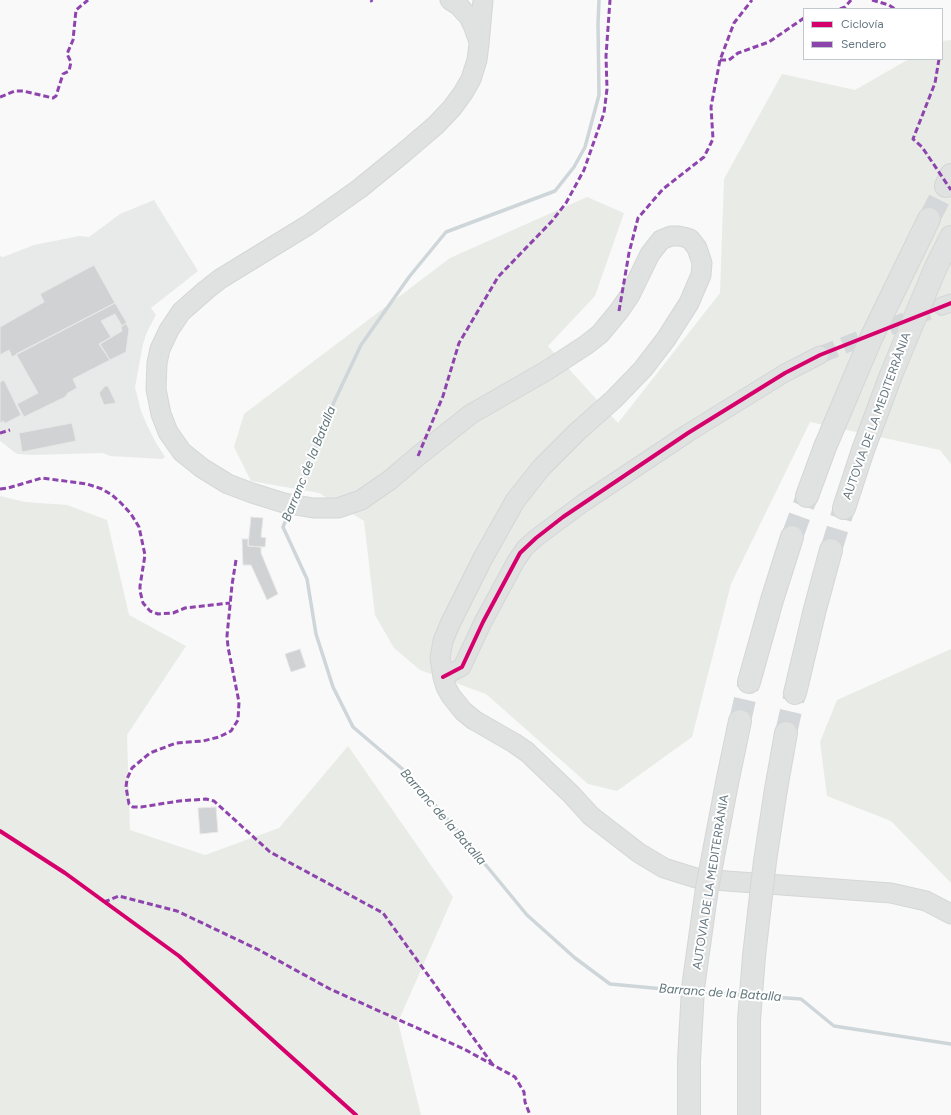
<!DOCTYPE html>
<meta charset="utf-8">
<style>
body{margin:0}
#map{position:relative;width:951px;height:1115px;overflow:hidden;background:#f9f9f9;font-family:Figtree,sans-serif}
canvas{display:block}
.legend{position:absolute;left:803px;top:8px;width:140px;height:52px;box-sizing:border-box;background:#fff;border:1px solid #c2c9cd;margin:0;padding:5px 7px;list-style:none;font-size:12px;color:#667781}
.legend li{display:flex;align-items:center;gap:8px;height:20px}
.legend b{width:20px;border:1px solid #c2c9cd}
</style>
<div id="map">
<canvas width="951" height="1115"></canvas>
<ul class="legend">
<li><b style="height:5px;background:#d6006c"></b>Ciclovía</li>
<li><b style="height:5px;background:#8e44ad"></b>Sendero</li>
</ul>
</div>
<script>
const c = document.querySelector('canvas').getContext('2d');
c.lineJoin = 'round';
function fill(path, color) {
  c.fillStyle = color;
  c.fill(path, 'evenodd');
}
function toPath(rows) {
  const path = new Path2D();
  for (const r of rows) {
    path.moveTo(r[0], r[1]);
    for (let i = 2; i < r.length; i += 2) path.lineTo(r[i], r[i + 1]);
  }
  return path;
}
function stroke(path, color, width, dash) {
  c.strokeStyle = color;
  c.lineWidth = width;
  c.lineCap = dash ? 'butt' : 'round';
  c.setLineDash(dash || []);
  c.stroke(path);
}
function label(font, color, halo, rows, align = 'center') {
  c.font = font + ' Figtree,sans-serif';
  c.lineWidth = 4;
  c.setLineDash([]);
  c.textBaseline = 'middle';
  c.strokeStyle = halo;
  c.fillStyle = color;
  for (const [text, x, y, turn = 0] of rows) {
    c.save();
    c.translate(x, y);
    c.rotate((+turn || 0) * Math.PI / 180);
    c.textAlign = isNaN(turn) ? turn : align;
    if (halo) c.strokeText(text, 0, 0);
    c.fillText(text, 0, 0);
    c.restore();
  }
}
const built = toPath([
 [154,200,198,271,151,308,156,315,147,332,143,344,135,387,141,411,147,425,156,443,165,457,162,459,110,456,103,453,32,455,17,454,0,441,0,256,3,257,34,245,79,236,89,237,120,214]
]);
const green = toPath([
 [951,40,951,464,940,450,810,422,731,584,692,737,617,791,588,784,486,694,420,670,394,648,375,615,364,521,319,493,251,481,234,447,244,414,450,258,587,197,624,213,595,296,548,346,618,423,720,293,724,179,782,74,855,90,909,59,942,59,942,41],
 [0,496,25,502,67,505,107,520,129,615,186,646,127,735,130,830,205,855,279,828,348,746,453,897,398,1022,421,1115,0,1115],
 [951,649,951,883,891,821,827,796,820,742,837,700]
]);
const stream = toPath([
 [295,499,334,402,361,345,409,277,446,232,555,191,574,167,585,147,599,95,598,24,599,0],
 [290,510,283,527,307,579,316,634,333,687,353,727,406,772,461,835,527,915,575,958,610,984,685,991],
 [700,992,743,995],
 [758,996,801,999,834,1026,951,1044]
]);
const building = toPath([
 [94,265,115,303,12,357,9,350,0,355,0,327,44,302,40,294,94,265],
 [115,303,127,323,122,326,115,314,101,321,111,337,99,344,110,360,73,379,77,388,68,393,65,397,24,417,17,404,38,393,16,354,115,303],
 [126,323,129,329,126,352,110,360,100,344,122,331,121,327,126,323],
 [4,380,21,415,4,424,4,421,0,423,0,382,4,380],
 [105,386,108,386,116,403,104,405,99,393,105,386],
 [72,423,76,441,22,452,19,433,72,423],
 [251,517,263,518,261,537,266,538,265,547,248,546,251,517],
 [242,539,248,539,248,546,261,547,261,553,278,594,267,600,251,565,243,565,242,539],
 [300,649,306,667,291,672,285,654,300,649],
 [216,807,218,832,200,834,198,808,216,807]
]);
const secondaryTunnel = toPath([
 [820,355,942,306]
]);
const highwayTunnel = toPath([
 [929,219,946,186],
 [792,537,807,496],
 [831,550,844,508],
 [740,721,749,682],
 [786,733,795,693]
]);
const secondary = toPath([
 [942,306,951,303],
 [443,677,462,667,483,622,516,561,525,548,536,538,583,503,688,433,785,373,820,355]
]);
const primary = toPath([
 [450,0,458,5,469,17,473,25,478,39],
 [483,0,479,44,477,60,471,79,463,93,452,108,436,125,402,154,359,189,308,225,220,279,206,290,181,312,169,330,160,349,157,363,156,389,161,414,168,432,182,452,202,468,228,484,252,493,284,503,313,508,338,508,361,500,390,480,418,456,471,414,546,371,586,345,600,334,619,311,630,295,650,254,661,240,671,236,678,236,684,237,690,239,697,248,702,263,701,275,689,303,666,339,643,369,614,399,577,432,541,468,515,501,483,558,450,624,443,641,440,658,443,677,446,687,451,696,463,711,474,720,514,743,527,752,571,794,591,816,639,853,664,868,696,878,727,881,891,893,926,901,951,914]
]);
const highway = toPath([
 [946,186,951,175],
 [807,496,825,447,872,336,929,219],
 [844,508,863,450,891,375,936,267,951,237],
 [749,682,772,600,792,537],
 [795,693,815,609,831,550],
 [727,783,740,721],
 [776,789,786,733]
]);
const highwayBridge = toPath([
 [689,1115,689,1061,693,988,707,888,727,783],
 [749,1115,749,1020,754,956,765,861,776,789]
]);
const quiet = toPath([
 [371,0,372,2],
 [872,0,889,5,895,9],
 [840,9,845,7,851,0],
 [939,59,935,83,913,139,922,147,951,190],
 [720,60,729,60,738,53,769,42,804,18],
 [0,97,15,91,23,91,53,98,56,96,63,74,69,71,71,62,67,54,73,40,76,10,88,0],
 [619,311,629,253,638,218,663,189,704,157,713,139,711,107,720,60,734,23,752,0],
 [0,433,10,430],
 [418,456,443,396,459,343,498,277,552,221,566,203,584,170,604,113,607,89,606,56,610,0],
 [0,489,8,488,42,478,87,484,102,489,112,495,121,503,131,514,139,527,145,555,140,586,140,591,143,603,150,611,158,614,173,613,185,608,230,603],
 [236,560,232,585,227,636,228,647,239,702,238,720,231,731,219,737,203,741,176,743,150,753,132,768,127,779,126,787,129,804,133,807,141,807,179,801,206,799,214,801,270,852,383,913,493,1065],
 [104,902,119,896,177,911,259,950,330,989,464,1049,515,1077,524,1092,525,1102,530,1115]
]);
const cycleway = toPath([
 [443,677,462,667,483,622,520,553,536,538,563,517,688,433,785,373,820,355,951,303],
 [0,831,65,873,179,956,356,1115]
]);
const streetNames = [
 ["AUTOVIA DE LA MEDITERRÀNIA",877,416,-70],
 ["AUTOVIA DE LA MEDITERRÀNIA",711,882,-81]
];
const waterNames = [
 ["Barranc de la Batalla",309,464,-68],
 ["Barranc de la Batalla",443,817,49],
 ["Barranc de la Batalla",720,993,4]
];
fill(built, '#e8e9e9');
fill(green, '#e8ebe6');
stroke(stream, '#ced6d9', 3.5);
fill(building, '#d0d2d3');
stroke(building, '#e8e8e8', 1);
stroke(secondaryTunnel, '#d4d8db', 17, [17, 8]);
stroke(highwayTunnel, '#d4d8db', 22, [22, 11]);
stroke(secondary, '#d5d6d7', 19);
stroke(primary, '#d5d6d7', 21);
stroke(highway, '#d5d6d6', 24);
stroke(secondary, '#e0e1e1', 17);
stroke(primary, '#e0e1e1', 19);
stroke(highway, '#e0e1e1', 22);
stroke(highwayBridge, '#d5d6d6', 24, []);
stroke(highwayBridge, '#e0e1e1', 22);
stroke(quiet, '#8e44ad', 3, [6, 3]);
stroke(cycleway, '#d6006c', 4);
label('12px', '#667781', '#fff', streetNames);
label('italic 13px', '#61767b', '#fff', waterNames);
</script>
